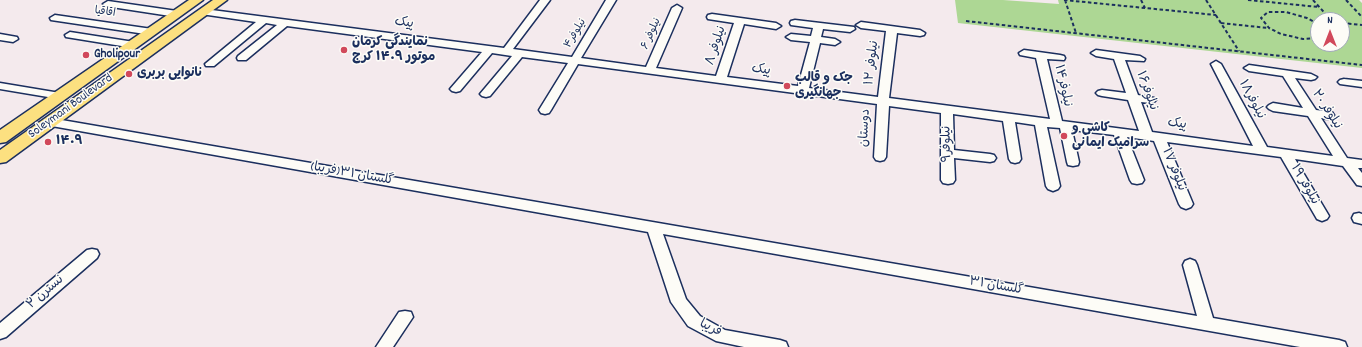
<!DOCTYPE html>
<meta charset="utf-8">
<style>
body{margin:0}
#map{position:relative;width:1362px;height:347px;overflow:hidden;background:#f4eaed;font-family:Dekko,sans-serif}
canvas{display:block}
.north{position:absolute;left:1310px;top:12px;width:40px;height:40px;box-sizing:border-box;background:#fdfcf7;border:1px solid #a3aaba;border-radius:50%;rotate:0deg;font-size:11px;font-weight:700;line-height:16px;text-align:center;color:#1b2f5e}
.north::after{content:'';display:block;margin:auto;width:14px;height:18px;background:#d1495b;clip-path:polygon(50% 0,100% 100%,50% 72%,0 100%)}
</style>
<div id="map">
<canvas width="1362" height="347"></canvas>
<div class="north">N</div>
</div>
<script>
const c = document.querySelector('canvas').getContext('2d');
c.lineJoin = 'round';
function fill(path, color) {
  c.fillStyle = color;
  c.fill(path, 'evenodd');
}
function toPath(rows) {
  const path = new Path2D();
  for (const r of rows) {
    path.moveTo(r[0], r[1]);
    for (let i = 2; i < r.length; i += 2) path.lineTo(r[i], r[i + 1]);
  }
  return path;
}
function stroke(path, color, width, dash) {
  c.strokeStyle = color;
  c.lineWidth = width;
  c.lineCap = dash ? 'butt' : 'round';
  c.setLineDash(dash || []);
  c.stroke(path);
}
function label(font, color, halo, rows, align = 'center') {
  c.font = font + ' Dekko,"Playpen Sans Arabic",sans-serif';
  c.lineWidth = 3;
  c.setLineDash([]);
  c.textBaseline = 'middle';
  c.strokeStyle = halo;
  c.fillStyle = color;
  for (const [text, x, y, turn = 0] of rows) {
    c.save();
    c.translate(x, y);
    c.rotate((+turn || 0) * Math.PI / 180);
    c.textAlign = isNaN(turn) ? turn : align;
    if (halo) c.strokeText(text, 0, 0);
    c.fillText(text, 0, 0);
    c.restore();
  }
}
const green = toPath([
 [955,0,1003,0,1059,4,1058,0,1359,0,1362,3,1362,68,958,23],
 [1318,20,1342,20,1342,44,1318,44]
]);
const path = toPath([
 [1064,0,1216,15],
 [1065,0,1076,33],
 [1141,0,1145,8],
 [1206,0,1239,51],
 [1248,0,1319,7],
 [1313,0,1331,20],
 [1346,0,1362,17],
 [966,21,1362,65],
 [1221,23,1268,28],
 [1342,23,1362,25],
 [1318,24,1307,18,1286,12,1268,12,1261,18,1269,28,1281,34,1303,39,1318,38]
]);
const minor = toPath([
 [540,0,550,0,513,49,572,57,606,0,616,0,581,58,646,67,672,8,677,5,682,8,656,68,716,76,734,23,708,19,707,17,708,15,712,14,776,23,781,26,776,29,744,24,727,77,798,86,810,42,791,40,786,37,791,34,811,36,813,28,791,25,790,23,791,21,795,20,854,27,855,29,850,32,823,29,821,37,835,39,840,42,835,45,820,43,809,88,878,97,886,31,861,28,856,25,861,22,920,30,925,33,924,35,920,36,897,33,889,98,1050,119,1036,58,1020,55,1019,53,1024,50,1060,55,1064,56,1065,58,1064,60,1047,59,1062,121,1139,131,1128,100,1102,96,1098,95,1096,93,1098,91,1102,90,1126,93,1114,59,1096,56,1091,53,1096,50,1140,56,1145,59,1144,61,1125,60,1138,95,1154,98,1156,100,1154,102,1150,103,1141,102,1152,132,1253,146,1211,64,1216,61,1221,64,1267,147,1333,156,1308,116,1273,111,1269,109,1267,107,1269,105,1273,103,1303,108,1283,76,1249,71,1244,68,1249,65,1311,74,1317,77,1315,79,1311,80,1295,78,1316,110,1332,112,1334,115,1332,118,1328,119,1321,118,1347,158,1362,160,1362,168,1358,168,1362,173,1362,186,1357,185,1343,166,1295,159,1329,216,1327,219,1322,221,1317,219,1281,157,1167,142,1193,204,1191,207,1186,209,1181,207,1179,204,1154,141,1127,137,1144,180,1142,183,1137,184,1132,183,1130,180,1114,135,1072,130,1079,162,1078,165,1073,166,1068,165,1067,162,1060,128,1047,127,1060,186,1058,189,1053,191,1048,189,1046,186,1035,125,1015,122,1021,159,1019,162,1015,163,1011,162,1009,159,1003,121,953,114,954,150,990,154,994,155,996,158,994,161,990,162,954,158,955,180,953,183,948,184,943,183,941,180,941,113,889,106,886,157,884,160,880,161,876,160,874,157,877,104,578,64,551,110,549,113,545,114,541,113,539,110,568,63,522,57,490,96,486,97,482,96,480,94,512,56,492,53,460,91,456,92,452,91,450,89,482,52,287,26,246,60,238,60,237,58,238,56,277,25,266,23,214,66,206,66,205,64,256,22,201,14,199,12,204,9,504,48,540,0],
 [108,1,177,11,182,14,177,17,105,6,103,4,108,1],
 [55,15,152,29,157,32,152,35,51,20,50,18,55,15],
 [70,32,134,42,139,45,134,48,66,37,65,35,70,32],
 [0,34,17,37,18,39,13,42,0,40,0,34],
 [1344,79,1362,81,1362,87,1340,84,1338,82,1340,80,1344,79],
 [0,83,60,93,64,94,66,96,64,98,60,99,0,89,0,83],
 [50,118,1197,316,1183,265,1185,261,1190,259,1195,261,1197,265,1213,318,1339,340,1345,342,1347,347,1300,347,663,234,686,299,700,316,725,330,780,340,786,342,788,347,744,347,716,341,688,326,671,302,648,232,46,125,44,122,46,119,50,118],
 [1359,213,1362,214,1362,224,1354,222,1352,218,1354,214,1359,213],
 [92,249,97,250,99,254,97,258,6,337,0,339,0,323,87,250,92,249],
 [405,311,411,312,413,317,393,347,376,347,399,312,405,311]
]);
const major = toPath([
 [189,0,203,0,6,142,0,143,0,130,189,0],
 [213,0,227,0,6,162,0,163,0,150,213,0]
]);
const markers = [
 [344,50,4,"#d1495b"],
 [86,55,4,"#d1495b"],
 [129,74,4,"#d1495b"],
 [787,86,4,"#d1495b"],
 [1064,136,4,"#d1495b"],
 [48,142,4,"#d1495b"]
];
const farStreetnames = [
 ["اقاقیا",105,13,8],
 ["نیلوفر۴",576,34,-59],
 ["نیلوفر ۶",652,34,-66]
];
const streetNames = [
 ["پیک",404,24,7],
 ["نیلوفر ۸",717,46,-72],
 ["نیلوفر ۱۲",873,63,-83],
 ["پیک",761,71,7],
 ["نیلوفر۱۴",1062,86,77],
 ["نیلوفر۱۶",1146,91,70],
 ["نیلوفر۱۸",1251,100,62],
 ["Soleymani Boulevard",71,107,-36],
 ["نیلوفر ۲۰",1326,110,57],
 ["پیک",1177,125,7],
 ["دوستان",866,128,-87],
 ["نیلوفر۹",948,144,-91],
 ["نیلوفر ۱۷",1173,170,68],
 ["گلستان ۳۱(فریبا)",352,175,10],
 ["نیلوفر ۱۹",1304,185,60],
 ["گلستان ۳۱",996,287,10],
 ["نسترن ۲",46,293,-41],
 ["فریبا",710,329,26]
];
const poiNames = [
 ["نمایندگی کرمان",352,43],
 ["موتور ۱۴۰۹ کرج",352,58],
 ["Gholipour",94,55],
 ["نانوایی بربری",137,74],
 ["جک و قالب",795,79],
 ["جهانگیری",795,94],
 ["کاشی و",1072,129],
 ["سرامیک ایمانی",1072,144],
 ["۱۴۰۹",56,142]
];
fill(green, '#add794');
stroke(minor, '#1b2f5e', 3);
stroke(major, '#1b2f5e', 3);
stroke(path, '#1b2f5e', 2, [3.5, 2.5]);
fill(minor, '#fdfcf7');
fill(major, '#fce080');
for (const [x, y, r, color] of markers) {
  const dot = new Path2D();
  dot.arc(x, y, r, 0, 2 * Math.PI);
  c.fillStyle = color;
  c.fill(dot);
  stroke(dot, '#fdfcf7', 1.5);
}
label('11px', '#1b2f5e', '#fdfcf7', farStreetnames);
label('13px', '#1b2f5e', '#fdfcf7', streetNames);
label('bold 13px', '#1b2f5e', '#fdfcf7', poiNames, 'left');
</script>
